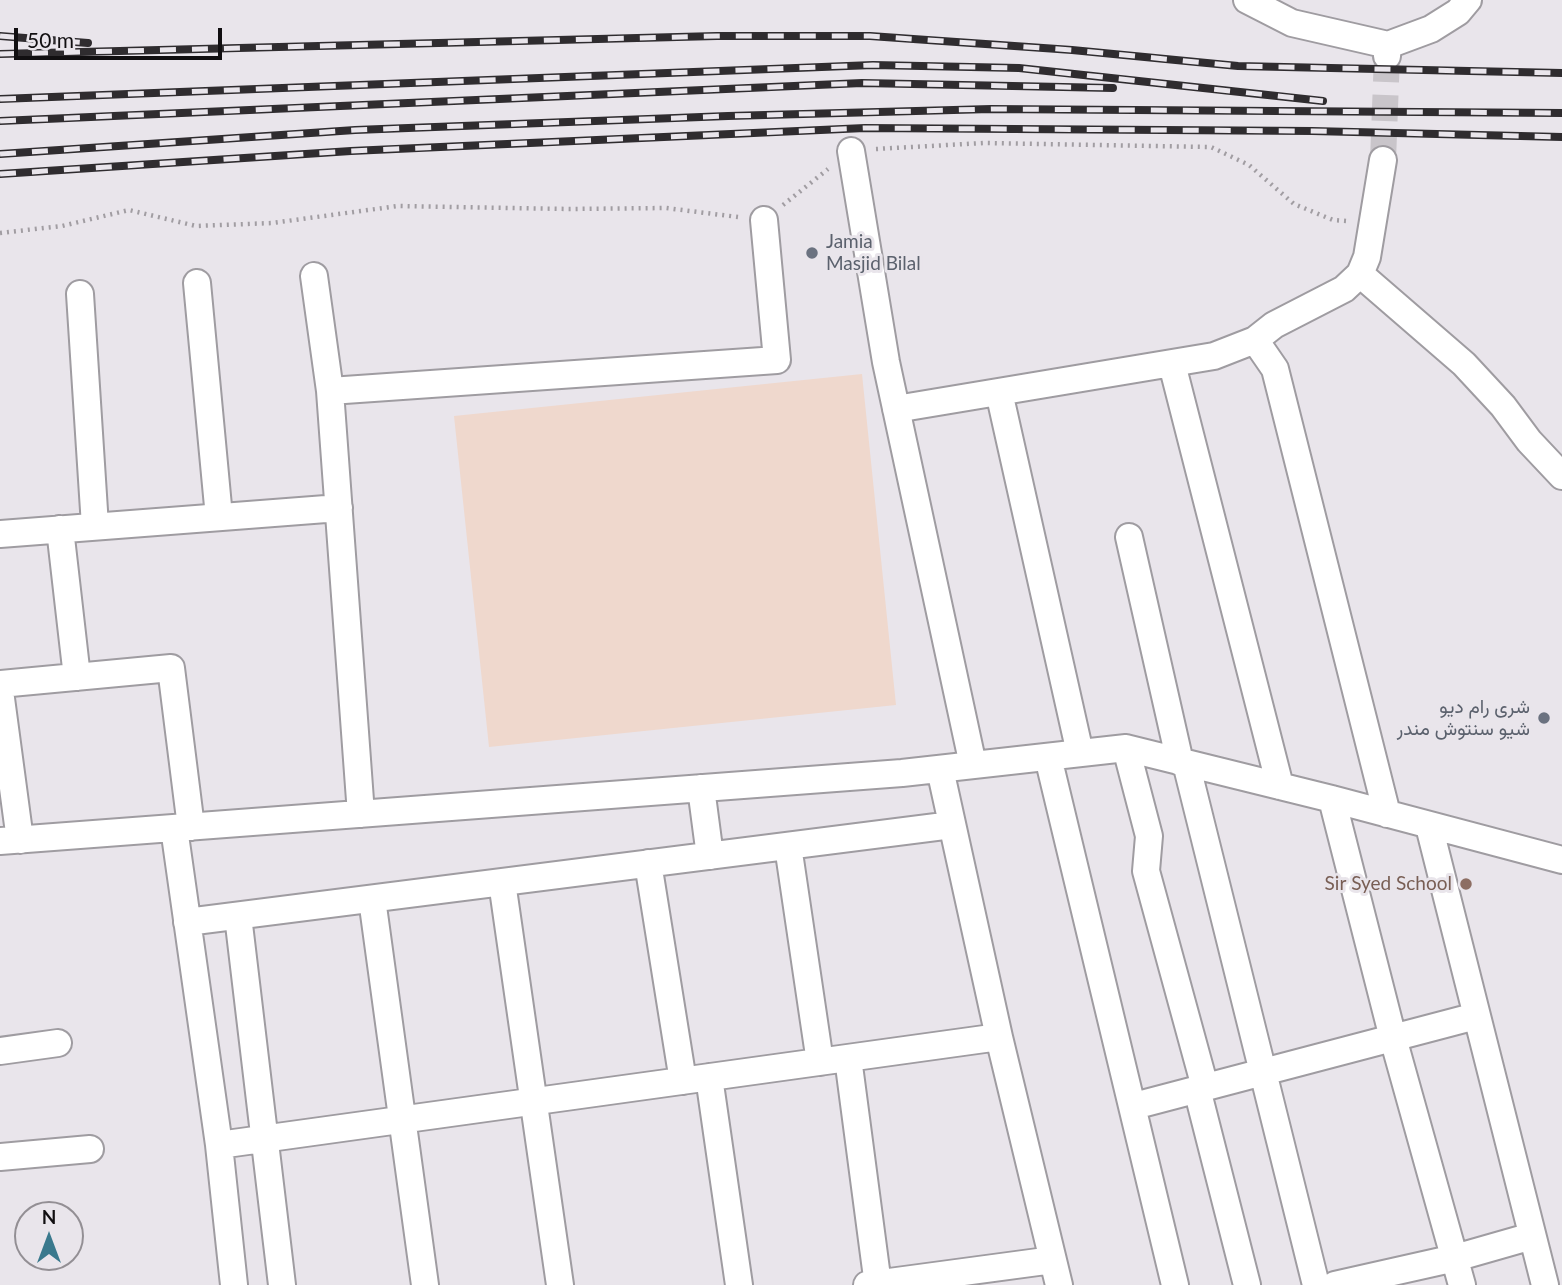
<!DOCTYPE html>
<meta charset="utf-8">
<style>
body{margin:0}
#map{position:relative;width:1562px;height:1285px;overflow:hidden;background:#e9e5eb;font-family:Lato,sans-serif}
canvas{display:block}
.north{position:absolute;left:14px;top:1201px;width:70px;height:70px;box-sizing:border-box;background:#e9e5eb;border:2px solid #938f94;border-radius:50%;rotate:0deg;font-size:19px;font-weight:700;line-height:28px;text-align:center;color:#110f11}
.north::after{content:'';display:block;margin:auto;width:24px;height:32px;background:#3a798d;clip-path:polygon(50% 0,100% 100%,50% 72%,0 100%)}
.scale{position:absolute;left:14px;top:28px;width:208px;height:32px;box-sizing:border-box;border:4px solid #110f11;border-top:0;padding-left:9px;font-size:21px;line-height:24px;white-space:nowrap;color:#110f11;-webkit-text-stroke:5px #e9e5eb;paint-order:stroke}
</style>
<div id="map">
<canvas width="1562" height="1285"></canvas>
<div class="north">N</div>
<div class="scale">50 m</div>
</div>
<script>
const c = document.querySelector('canvas').getContext('2d');
c.lineJoin = 'round';
function fill(path, color) {
  c.fillStyle = color;
  c.fill(path, 'evenodd');
}
function toPath(rows) {
  const path = new Path2D();
  for (const r of rows) {
    path.moveTo(r[0], r[1]);
    for (let i = 2; i < r.length; i += 2) path.lineTo(r[i], r[i + 1]);
  }
  return path;
}
function stroke(path, color, width, dash) {
  c.strokeStyle = color;
  c.lineWidth = width;
  c.lineCap = dash ? 'butt' : 'round';
  c.setLineDash(dash || []);
  c.stroke(path);
}
function label(font, color, halo, rows, align = 'center') {
  c.font = font + ' Lato,Vazirmatn,sans-serif';
  c.lineWidth = 6;
  c.setLineDash([]);
  c.textBaseline = 'middle';
  c.strokeStyle = halo;
  c.fillStyle = color;
  for (const [text, x, y, turn = 0] of rows) {
    c.save();
    c.translate(x, y);
    c.rotate((+turn || 0) * Math.PI / 180);
    c.textAlign = isNaN(turn) ? turn : align;
    if (halo) c.strokeText(text, 0, 0);
    c.fillText(text, 0, 0);
    c.restore();
  }
}
const education = toPath([
 [862,374,896,705,489,747,454,416]
]);
const minorTunnel = toPath([
 [1383,160,1387,56]
]);
const path = toPath([
 [876,149,984,143,1211,147,1249,165,1294,204,1333,220,1346,221],
 [783,205,828,169],
 [0,233,62,226,129,210,196,226,272,223,398,206,569,209,666,208,738,217]
]);
const minor = toPath([
 [1247,0,1292,23,1388,45],
 [1387,56,1388,45,1431,29,1458,12,1468,0],
 [851,151,886,362,973,765],
 [1360,274,1464,364,1503,406,1529,441,1562,476],
 [314,276,330,391,361,814],
 [197,283,219,517],
 [80,294,95,526],
 [1255,340,1275,369,1387,814],
 [1172,364,1280,786],
 [330,391,777,360,764,220],
 [999,392,1080,753],
 [896,409,1214,356,1255,340,1274,325,1344,289,1360,274,1367,257,1383,160],
 [60,529,77,677],
 [0,534,339,508],
 [1129,537,1180,762],
 [0,684,171,668,191,827],
 [0,691,20,840],
 [1126,748,1149,836,1146,871,1205,1087],
 [1048,757,1175,1285],
 [1186,763,1316,1285],
 [940,769,999,1037,1059,1285],
 [701,788,710,856],
 [1332,799,1393,1038,1462,1285],
 [1429,826,1545,1285],
 [174,828,219,1145,234,1285],
 [0,841,902,773,1126,748,1332,799,1562,860],
 [788,846,820,1062],
 [648,863,683,1081],
 [502,882,560,1285],
 [372,899,425,1285],
 [238,916,282,1285],
 [187,922,952,825],
 [0,1051,58,1043],
 [848,1058,878,1285],
 [709,1077,739,1285],
 [1197,1089,1247,1285],
 [1134,1106,1476,1016],
 [219,1145,999,1037],
 [0,1157,90,1149],
 [867,1285,1053,1260],
 [1335,1285,1455,1258,1532,1236]
]);
const rail = toPath([
 [0,36,88,43],
 [0,54,717,36,870,36,1072,50,1238,66,1562,73],
 [0,99,873,65,1019,68,1323,101],
 [0,121,862,83,1113,88],
 [0,154,355,130,728,116,991,109,1562,113],
 [0,174,351,151,865,128,1312,131,1562,137]
]);
const markers = [
 [812,253,7,"#6b7280"],
 [1544,718,7,"#6b7280"],
 [1466,884,7,"#8d6e63"]
];
const worshipNames = [
 ["Jamia",826,242],
 ["Masjid Bilal",826,264],
 ["شری رام دیو",1530,707,"right"],
 ["شیو سنتوش مندر",1530,729,"right"]
];
const educationNames = [
 ["Sir Syed School",1452,884]
];
fill(education, '#efd8cd');
stroke(minorTunnel, '#c9c5ca', 26, [26, 13]);
stroke(minor, '#9f9ca1', 30);
stroke(path, '#a19da2', 4.5, [2, 5]);
stroke(minor, '#fff', 26);
stroke(rail, '#2f2c2f', 8);
stroke(rail, '#e9e5eb', 5, [16]);
for (const [x, y, r, color] of markers) {
  const dot = new Path2D();
  dot.arc(x, y, r, 0, 2 * Math.PI);
  c.fillStyle = color;
  c.fill(dot);
  stroke(dot, '#e9e5eb', 2.5);
}
label('19px', '#5b616d', '#e9e5eb', worshipNames, 'left');
label('19px', '#785e54', '#e9e5eb', educationNames, 'right');
</script>
